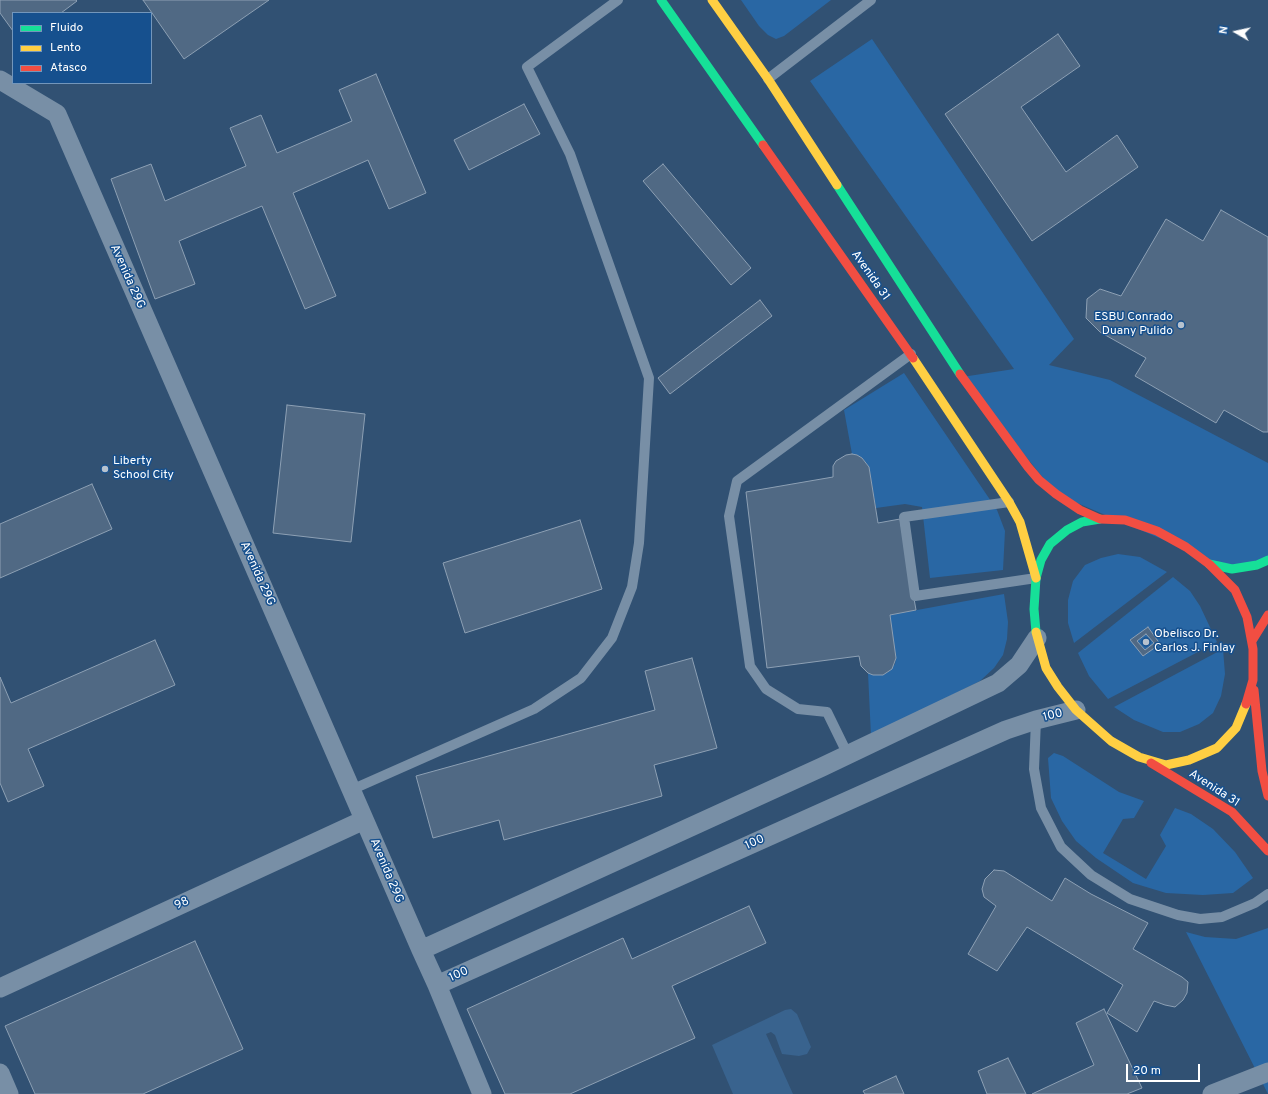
<!DOCTYPE html>
<style>
body{margin:0}
#map{position:relative;width:1268px;height:1094px;overflow:hidden;background:#315173;font-family:Overpass,sans-serif}
canvas{display:block}
.legend{position:absolute;left:12px;top:12px;width:140px;height:72px;box-sizing:border-box;background:#16508e;border:1px solid #7396bb;margin:0;padding:5px 7px;list-style:none;font-size:12px;color:#fff}
.legend li{display:flex;align-items:center;gap:8px;height:20px}
.legend b{width:20px;border:1px solid #7396bb}
.north{position:absolute;left:1216px;top:12px;width:40px;height:40px;-webkit-text-stroke:3px #16508e;paint-order:stroke;rotate:279deg;font-size:11px;font-weight:700;line-height:16px;text-align:center;color:#fff}
.north::after{content:'';display:block;margin:auto;width:14px;height:18px;background:#fff;clip-path:polygon(50% 0,100% 100%,50% 72%,0 100%)}
.scale{position:absolute;left:1126px;top:1064px;width:74px;height:18px;box-sizing:border-box;border:2px solid #fff;border-top:0;padding-left:5px;font-size:12px;line-height:14px;white-space:nowrap;color:#fff;-webkit-text-stroke:3px #16508e;paint-order:stroke}
</style>
<div id="map">
<canvas width="1268" height="1094"></canvas>
<ul class="legend">
<li><b style="height:5px;background:#16e098"></b>Fluido</li>
<li><b style="height:5px;background:#ffcf43"></b>Lento</li>
<li><b style="height:5px;background:#f24e42"></b>Atasco</li>
</ul>
<div class="north">N</div>
<div class="scale">20 m</div>
</div>
<script>
const c = document.querySelector('canvas').getContext('2d');
c.lineJoin = 'round';
function fill(path, color) {
  c.fillStyle = color;
  c.fill(path, 'evenodd');
}
function toPath(rows) {
  const path = new Path2D();
  for (const r of rows) {
    path.moveTo(r[0], r[1]);
    for (let i = 2; i < r.length; i += 2) path.lineTo(r[i], r[i + 1]);
  }
  return path;
}
function stroke(path, color, width, dash) {
  c.strokeStyle = color;
  c.lineWidth = width;
  c.lineCap = dash ? 'butt' : 'round';
  c.setLineDash(dash || []);
  c.stroke(path);
}
function label(font, color, halo, rows, align = 'center') {
  c.font = font + ' Overpass,sans-serif';
  c.lineWidth = 3;
  c.setLineDash([]);
  c.textBaseline = 'middle';
  c.strokeStyle = halo;
  c.fillStyle = color;
  for (const [text, x, y, turn = 0] of rows) {
    c.save();
    c.translate(x, y);
    c.rotate((+turn || 0) * Math.PI / 180);
    c.textAlign = isNaN(turn) ? turn : align;
    if (halo) c.strokeText(text, 0, 0);
    c.fillText(text, 0, 0);
    c.restore();
  }
}
const green = toPath([
 [741,0,831,0,784,36,776,39,768,35,759,26],
 [872,39,1074,339,1049,365,1110,380,1268,463,1268,560,1232,569,1056,494,962,377,1014,369,810,81],
 [904,373,997,510,1005,531,1003,570,930,578,922,507,905,504,876,508,869,467,862,458,857,455,852,454,844,410],
 [1118,554,1140,557,1167,572,1074,643,1068,623,1068,600,1073,581,1085,565,1101,558],
 [1173,577,1190,591,1200,606,1217,642,1108,699,1089,676,1078,653],
 [1004,594,1008,622,1007,639,1003,655,994,668,980,681,871,736,868,673,878,675,888,672,895,664,896,658,890,615],
 [1223,649,1225,674,1221,696,1213,713,1199,724,1180,732,1163,732,1134,720,1114,707],
 [1054,753,1063,756,1119,792,1144,801,1134,818,1123,819,1103,853,1146,879,1166,846,1160,835,1175,808,1191,814,1213,829,1235,852,1253,878,1233,893,1203,895,1166,893,1133,883,1096,858,1076,841,1062,821,1051,798,1048,758],
 [1268,928,1268,1094,1186,932,1205,937,1236,939]
]);
const water = toPath([
 [791,1009,797,1014,811,1047,807,1054,799,1056,782,1054,775,1035,771,1032,766,1034,793,1094,733,1094,712,1045,785,1010]
]);
const building = toPath([
 [0,0,76,0,77,1,61,13,13,13,13,31,0,13,0,0],
 [143,0,269,0,184,59,143,0],
 [1058,34,1080,66,1021,107,1066,172,1117,135,1138,167,1032,241,945,114,1058,34],
 [376,74,426,193,389,209,368,160,293,193,336,296,305,309,262,206,179,241,195,284,155,299,111,179,151,164,165,201,246,166,230,128,261,115,277,153,352,121,339,90,376,74],
 [524,104,540,134,469,170,454,140,524,104],
 [663,164,751,268,731,285,643,181,663,164],
 [1221,210,1268,237,1268,432,1263,432,1224,410,1216,423,1135,376,1146,358,1100,332,1086,318,1087,299,1100,289,1121,296,1166,219,1203,241,1221,210],
 [760,300,772,316,670,394,658,378,760,300],
 [287,405,365,414,351,542,273,533,287,405],
 [852,454,857,455,862,458,869,467,878,523,900,519,916,610,890,615,896,658,892,669,883,675,873,675,868,673,861,666,859,656,767,668,746,492,833,477,833,466,836,461,846,455,852,454],
 [92,484,112,529,0,578,0,524,92,484],
 [580,520,602,589,465,633,443,563,580,520],
 [1148,627,1160,644,1143,656,1130,640,1148,627],
 [1146,634,1154,643,1145,650,1137,641,1146,634],
 [155,640,175,685,28,749,44,786,8,802,0,783,0,677,11,703,155,640],
 [692,658,717,748,654,765,662,796,504,840,499,820,433,838,416,776,655,710,645,671,692,658],
 [994,870,1004,871,1052,901,1065,878,1091,894,1148,923,1133,949,1182,977,1188,982,1187,993,1183,1000,1175,1007,1165,1005,1154,1001,1137,1032,1107,1013,1123,985,1027,927,997,971,968,954,996,906,984,897,982,889,985,879,994,870],
 [749,906,766,943,672,986,695,1038,570,1094,505,1094,467,1009,623,938,632,959,749,906],
 [195,941,243,1049,143,1094,35,1094,5,1026,195,941],
 [1104,1009,1142,1088,1127,1094,1032,1094,1094,1065,1076,1023,1104,1009],
 [1008,1058,1026,1094,987,1094,978,1071,1008,1058],
 [896,1076,904,1094,865,1094,863,1091,896,1076]
]);
const lane = toPath([
 [768,79,871,0],
 [1009,502,904,517,915,596,1036,578],
 [1036,720,1034,769,1041,808,1061,847,1091,875,1130,899,1178,915,1200,919,1222,917,1255,903,1268,894],
 [848,755,827,712,798,709,766,689,750,666,729,516,737,481,911,354],
 [351,790,534,709,581,678,612,638,632,587,639,543,649,378,570,154,527,67,618,0]
]);
const street = toPath([
 [0,80,57,114,421,950,437,985,482,1094],
 [421,950,822,767,998,683,1019,665,1037,638],
 [437,985,1006,730,1036,720,1076,710],
 [0,988,364,820],
 [0,1073,9,1094],
 [1212,1094,1268,1072]
]);
const fast = toPath([
 [661,0,763,145],
 [837,185,960,374],
 [1209,564,1232,569,1257,565,1268,560],
 [1036,632,1034,609,1036,578,1041,560,1050,544,1067,530,1082,522,1100,519]
]);
const slow = toPath([
 [712,0,768,79,837,185],
 [913,358,1009,502,1020,522,1036,578],
 [1036,632,1046,668,1058,687,1076,710,1111,741,1139,757,1166,765,1189,760,1217,748,1236,728,1246,704]
]);
const jam = toPath([
 [763,145,913,358],
 [960,374,1028,467,1039,480,1056,494,1080,510,1100,519],
 [1100,519,1125,520,1157,531,1186,547,1209,564,1235,590,1247,617,1253,649,1253,680,1246,704],
 [1252,641,1268,615],
 [1254,690,1262,771,1268,796],
 [1151,763,1232,812,1268,851]
]);
const markers = [
 [1181,325,4,"#b7c2ce"],
 [105,469,4,"#b7c2ce"],
 [1146,642,4,"#b7c2ce"]
];
const streetNames = [
 ["Avenida 31",870,276,55],
 ["Avenida 29G",127,277,66],
 ["Avenida 29G",257,574,66],
 ["100",1053,716,-14],
 ["Avenida 31",1214,789,33],
 ["100",755,843,-24],
 ["Avenida 29G",386,871,67],
 ["98",182,904,-25],
 ["100",459,975,-24]
];
const poiNames = [
 ["ESBU Conrado",1173,318,"right"],
 ["Duany Pulido",1173,332,"right"],
 ["Liberty",113,462],
 ["School City",113,476],
 ["Obelisco Dr.",1154,635],
 ["Carlos J. Finlay",1154,649]
];
fill(green, '#2967a4');
fill(water, '#39638e');
fill(building, '#506984');
stroke(building, '#8da0b4', 1);
stroke(lane, '#788fa6', 10);
stroke(street, '#788fa6', 19);
stroke(fast, '#16e098', 9);
stroke(slow, '#ffcf43', 9);
stroke(jam, '#f24e42', 9);
for (const [x, y, r, color] of markers) {
  const dot = new Path2D();
  dot.arc(x, y, r, 0, 2 * Math.PI);
  c.fillStyle = color;
  c.fill(dot);
  stroke(dot, '#16508e', 1.5);
}
label('12px', '#fff', '#16508e', streetNames);
label('12px', '#fff', '#16508e', poiNames, 'left');
</script>
